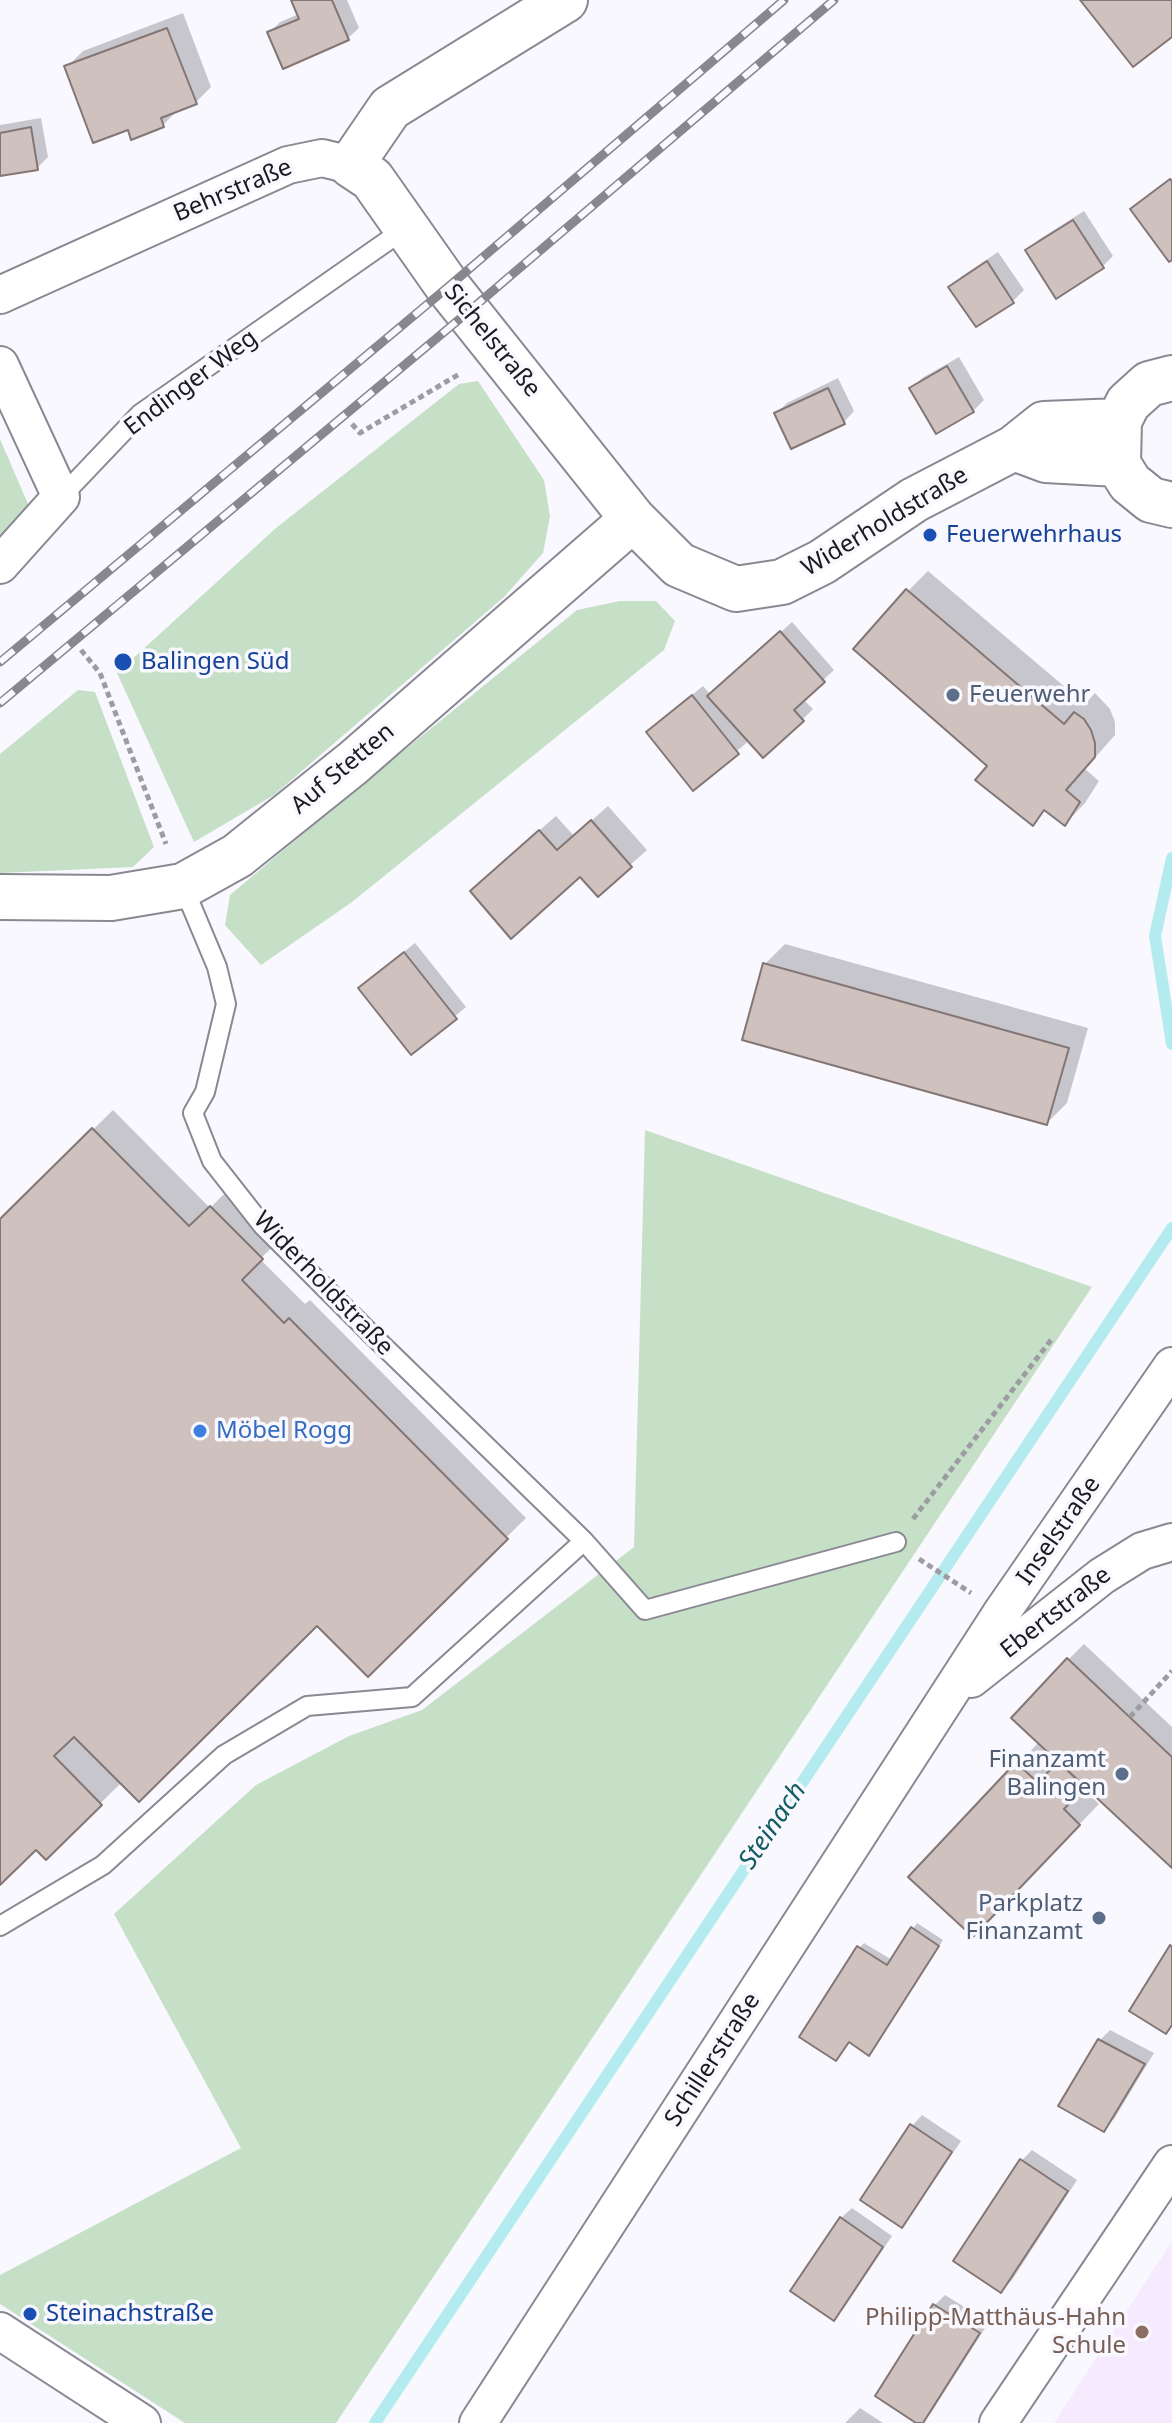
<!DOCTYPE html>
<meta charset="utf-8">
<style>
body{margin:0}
canvas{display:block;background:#f9f8ff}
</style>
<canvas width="1172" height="2423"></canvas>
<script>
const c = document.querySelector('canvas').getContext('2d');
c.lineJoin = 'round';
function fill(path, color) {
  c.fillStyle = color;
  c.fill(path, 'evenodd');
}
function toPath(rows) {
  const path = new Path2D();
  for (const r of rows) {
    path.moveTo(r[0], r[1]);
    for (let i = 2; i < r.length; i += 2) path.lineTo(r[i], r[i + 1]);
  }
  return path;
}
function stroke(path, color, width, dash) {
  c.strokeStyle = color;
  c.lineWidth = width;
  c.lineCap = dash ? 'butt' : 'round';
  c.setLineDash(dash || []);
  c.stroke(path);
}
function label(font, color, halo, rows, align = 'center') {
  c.font = font + ' "Noto Sans",sans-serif';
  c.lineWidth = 7;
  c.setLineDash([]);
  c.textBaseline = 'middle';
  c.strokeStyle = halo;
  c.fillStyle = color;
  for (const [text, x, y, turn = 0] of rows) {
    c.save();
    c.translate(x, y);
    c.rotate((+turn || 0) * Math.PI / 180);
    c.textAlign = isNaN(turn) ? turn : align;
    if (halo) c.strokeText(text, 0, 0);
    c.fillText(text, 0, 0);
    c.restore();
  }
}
const education = toPath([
 [1172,2241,1172,2423,1054,2423]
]);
const green = toPath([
 [478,381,544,480,550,516,543,553,504,597,274,795,194,842,117,673,276,528,459,384],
 [0,439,31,511,0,542],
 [620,601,656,601,675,621,664,650,352,902,261,965,225,925,230,895,349,795,577,610],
 [78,690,95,692,154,847,133,867,0,873,0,754],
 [645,1130,1092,1287,336,2423,185,2423,0,2304,0,2275,241,2148,114,1914,256,1785,349,1736,422,1710,634,1547]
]);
const shadow = toPath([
 [293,0,347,0,359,28,348,38,269,33,280,22,299,14],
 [183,13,211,87,195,103,180,108,163,125,129,128,67,67,83,51],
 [41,118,48,157,37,168,0,174,0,125],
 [1084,211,1113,256,1103,266,1028,251,1038,240],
 [998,252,1024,290,1013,301,977,325,951,287,962,276],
 [959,357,984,400,973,411,936,432,911,389,922,378],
 [838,378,854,411,844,422,776,414,787,403],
 [928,571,1085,704,1095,693,1110,709,1115,722,1115,735,1085,769,1099,781,1085,803,1065,824,1046,810,1033,823,990,766,908,591],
 [792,622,834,670,803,699,813,709,802,720,750,740,693,788,659,722,703,686,711,695],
 [608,806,647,850,598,894,581,874,488,875,556,816,574,836],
 [415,943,466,1007,412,1052,371,978],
 [785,944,1088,1028,1067,1103,1047,1123,765,964],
 [113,1110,210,1208,231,1187,282,1238,260,1259,305,1304,310,1300,526,1518,368,1674,317,1623,122,1782,46,1857,36,1847,0,1882,0,1221],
 [1084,1644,1172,1727,1172,1865,1085,1785,1082,1788,1099,1804,993,1914,911,1877,1039,1742,1068,1660],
 [917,1923,943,1940,874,2048,850,2040,836,2059,859,1948,864,1943,892,1960],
 [1110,2030,1154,2053,1114,2119,1103,2129,1100,2040],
 [922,2115,961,2141,912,2214,901,2225,912,2126],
 [1032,2150,1077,2180,1012,2280,1001,2291,1021,2161],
 [852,2208,892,2236,844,2308,833,2319,841,2218],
 [945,2295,989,2322,931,2413,920,2423,935,2305],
 [860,2408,883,2423,845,2423]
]);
const stream = toPath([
 [1172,858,1155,936,1172,1044],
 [375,2423,1172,1228]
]);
const building = toPath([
 [291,0,332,0,349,40,283,69,267,32,299,19,291,0],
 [1080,0,1172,0,1172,37,1133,67,1080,0],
 [167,28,197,104,161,118,164,127,131,140,128,130,93,143,64,66,167,28],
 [31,127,38,170,0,176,0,133,31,127],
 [1170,179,1172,181,1172,260,1169,262,1130,209,1170,179],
 [1073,220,1104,268,1056,299,1025,250,1073,220],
 [987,261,1014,303,976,327,948,287,987,261],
 [947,366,974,412,936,434,909,388,947,366],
 [828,388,845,424,791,449,774,413,828,388],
 [906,589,1064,724,1074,712,1084,719,1091,730,1095,743,1095,757,1066,790,1080,802,1065,826,1044,810,1033,826,975,780,987,766,853,649,906,589],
 [780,631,825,682,794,710,804,721,763,758,707,696,780,631],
 [692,695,739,754,693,791,646,732,692,695],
 [591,820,632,867,598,897,580,877,511,939,470,891,539,830,557,850,591,820],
 [404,952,457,1019,411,1055,358,988,404,952],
 [763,963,1069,1048,1047,1125,742,1040,763,963],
 [92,1128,189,1226,210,1206,263,1259,242,1280,284,1323,289,1318,508,1539,368,1677,317,1626,139,1802,74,1737,54,1756,102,1805,46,1860,36,1850,0,1885,0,1219,92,1128],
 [1067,1658,1172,1757,1172,1868,1011,1718,1067,1658],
 [1058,1761,1085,1787,1064,1809,1080,1825,973,1937,908,1877,1016,1762,1038,1783,1058,1761],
 [911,1927,939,1946,869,2056,849,2042,836,2061,799,2037,857,1946,887,1965,911,1927],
 [1170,1945,1172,1947,1172,2025,1166,2034,1129,2011,1170,1945],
 [1098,2039,1145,2064,1104,2132,1058,2106,1098,2039],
 [910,2124,952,2152,902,2228,860,2200,910,2124],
 [1020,2159,1068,2191,1001,2293,953,2261,1020,2159],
 [840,2217,883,2247,834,2321,790,2291,840,2217],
 [933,2304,980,2333,923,2423,916,2423,875,2396,933,2304]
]);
const path = toPath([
 [352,424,360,433,461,373],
 [81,650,100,673,166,844],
 [913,1519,1051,1340],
 [919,1559,971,1593],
 [1130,1717,1172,1671]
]);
const lane = toPath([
 [61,497,140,414,406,228],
 [183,886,217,967,226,1004,205,1092,193,1113,212,1161,263,1226,372,1335,584,1541,645,1610,896,1542],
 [0,1926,103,1865,224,1755,307,1706,412,1697,584,1541]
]);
const street = toPath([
 [0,295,288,165,322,158,351,165],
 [0,365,61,497,0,565],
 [971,1679,1102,1576,1142,1551,1172,1542],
 [0,2331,142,2423],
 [478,2423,1002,1612,1172,1366],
 [998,2423,1172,2164]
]);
const secondary = toPath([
 [565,0,390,108,351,165,372,179,448,287,633,519,679,565,736,589,782,582,822,562,914,500,1014,448,1044,424,1119,421],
 [1172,378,1149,384,1128,403,1119,421,1118,464,1130,483,1151,500,1172,505],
 [1014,448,1046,460,1118,464],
 [0,897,111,898,183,886,237,856,353,763,633,519]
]);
const rail = toPath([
 [0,662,448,287,784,0],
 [0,703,468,312,834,0]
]);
const markers = [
 [930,535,8,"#1a4fb4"],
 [123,662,10,"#1a4fb4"],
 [953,695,8,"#5c6f8a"],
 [200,1431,8,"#3f7fe0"],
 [1122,1774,8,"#5c6f8a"],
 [1099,1918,8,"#5c6f8a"],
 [30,2314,8,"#1a4fb4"],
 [1142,2332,8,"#8d6e63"]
];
const streetNames = [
 ["Behrstraße",233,191,-23],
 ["Sichelstraße",492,341,51],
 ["Endinger Weg",191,383,-37],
 ["Widerholdstraße",885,522,-31],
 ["Auf Stetten",343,769,-40],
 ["Widerholdstraße",323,1284,46],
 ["Inselstraße",1059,1531,-55],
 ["Ebertstraße",1056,1613,-38],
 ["Schillerstraße",713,2060,-57]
];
const transitNames = [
 ["Feuerwehrhaus",946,535],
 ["Balingen Süd",141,662],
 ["Steinachstraße",46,2314]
];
const serviceNames = [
 ["Feuerwehr",969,695,"left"],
 ["Finanzamt",1106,1760],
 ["Balingen",1106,1788],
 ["Parkplatz",1083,1904],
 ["Finanzamt",1083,1932]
];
const shopNames = [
 ["Möbel Rogg",216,1431]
];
const educationNames = [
 ["Philipp-Matthäus-Hahn",1126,2318],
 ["Schule",1126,2346]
];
const waterNames = [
 ["Steinach",773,1826,-56]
];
fill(education, '#f5eafe');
fill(green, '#c6e0c7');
fill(shadow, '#0003');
stroke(stream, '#b4ebef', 12);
fill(building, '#cec1be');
stroke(building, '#837674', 2);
stroke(lane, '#8a8892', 22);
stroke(street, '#8a8892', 40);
stroke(secondary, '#8a8892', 48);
stroke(path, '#9d9ca2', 5, [6, 4]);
stroke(lane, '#fff', 18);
stroke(street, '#fff', 36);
stroke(secondary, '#fff', 44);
stroke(rail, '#88878d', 9);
stroke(rail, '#f9f8ff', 6, [18]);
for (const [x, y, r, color] of markers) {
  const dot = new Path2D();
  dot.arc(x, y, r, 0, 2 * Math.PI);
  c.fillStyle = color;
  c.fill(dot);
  stroke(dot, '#f9f8ff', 3);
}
label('24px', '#1b1a1e', '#f9f8ff', streetNames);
label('24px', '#164399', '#f9f8ff', transitNames, 'left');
label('24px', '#4e5e75', '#f9f8ff', serviceNames, 'right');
label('24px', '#366cbe', '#f9f8ff', shopNames, 'left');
label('24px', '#785e54', '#f9f8ff', educationNames, 'right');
label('italic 26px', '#145e63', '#f9f8ff', waterNames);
</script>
